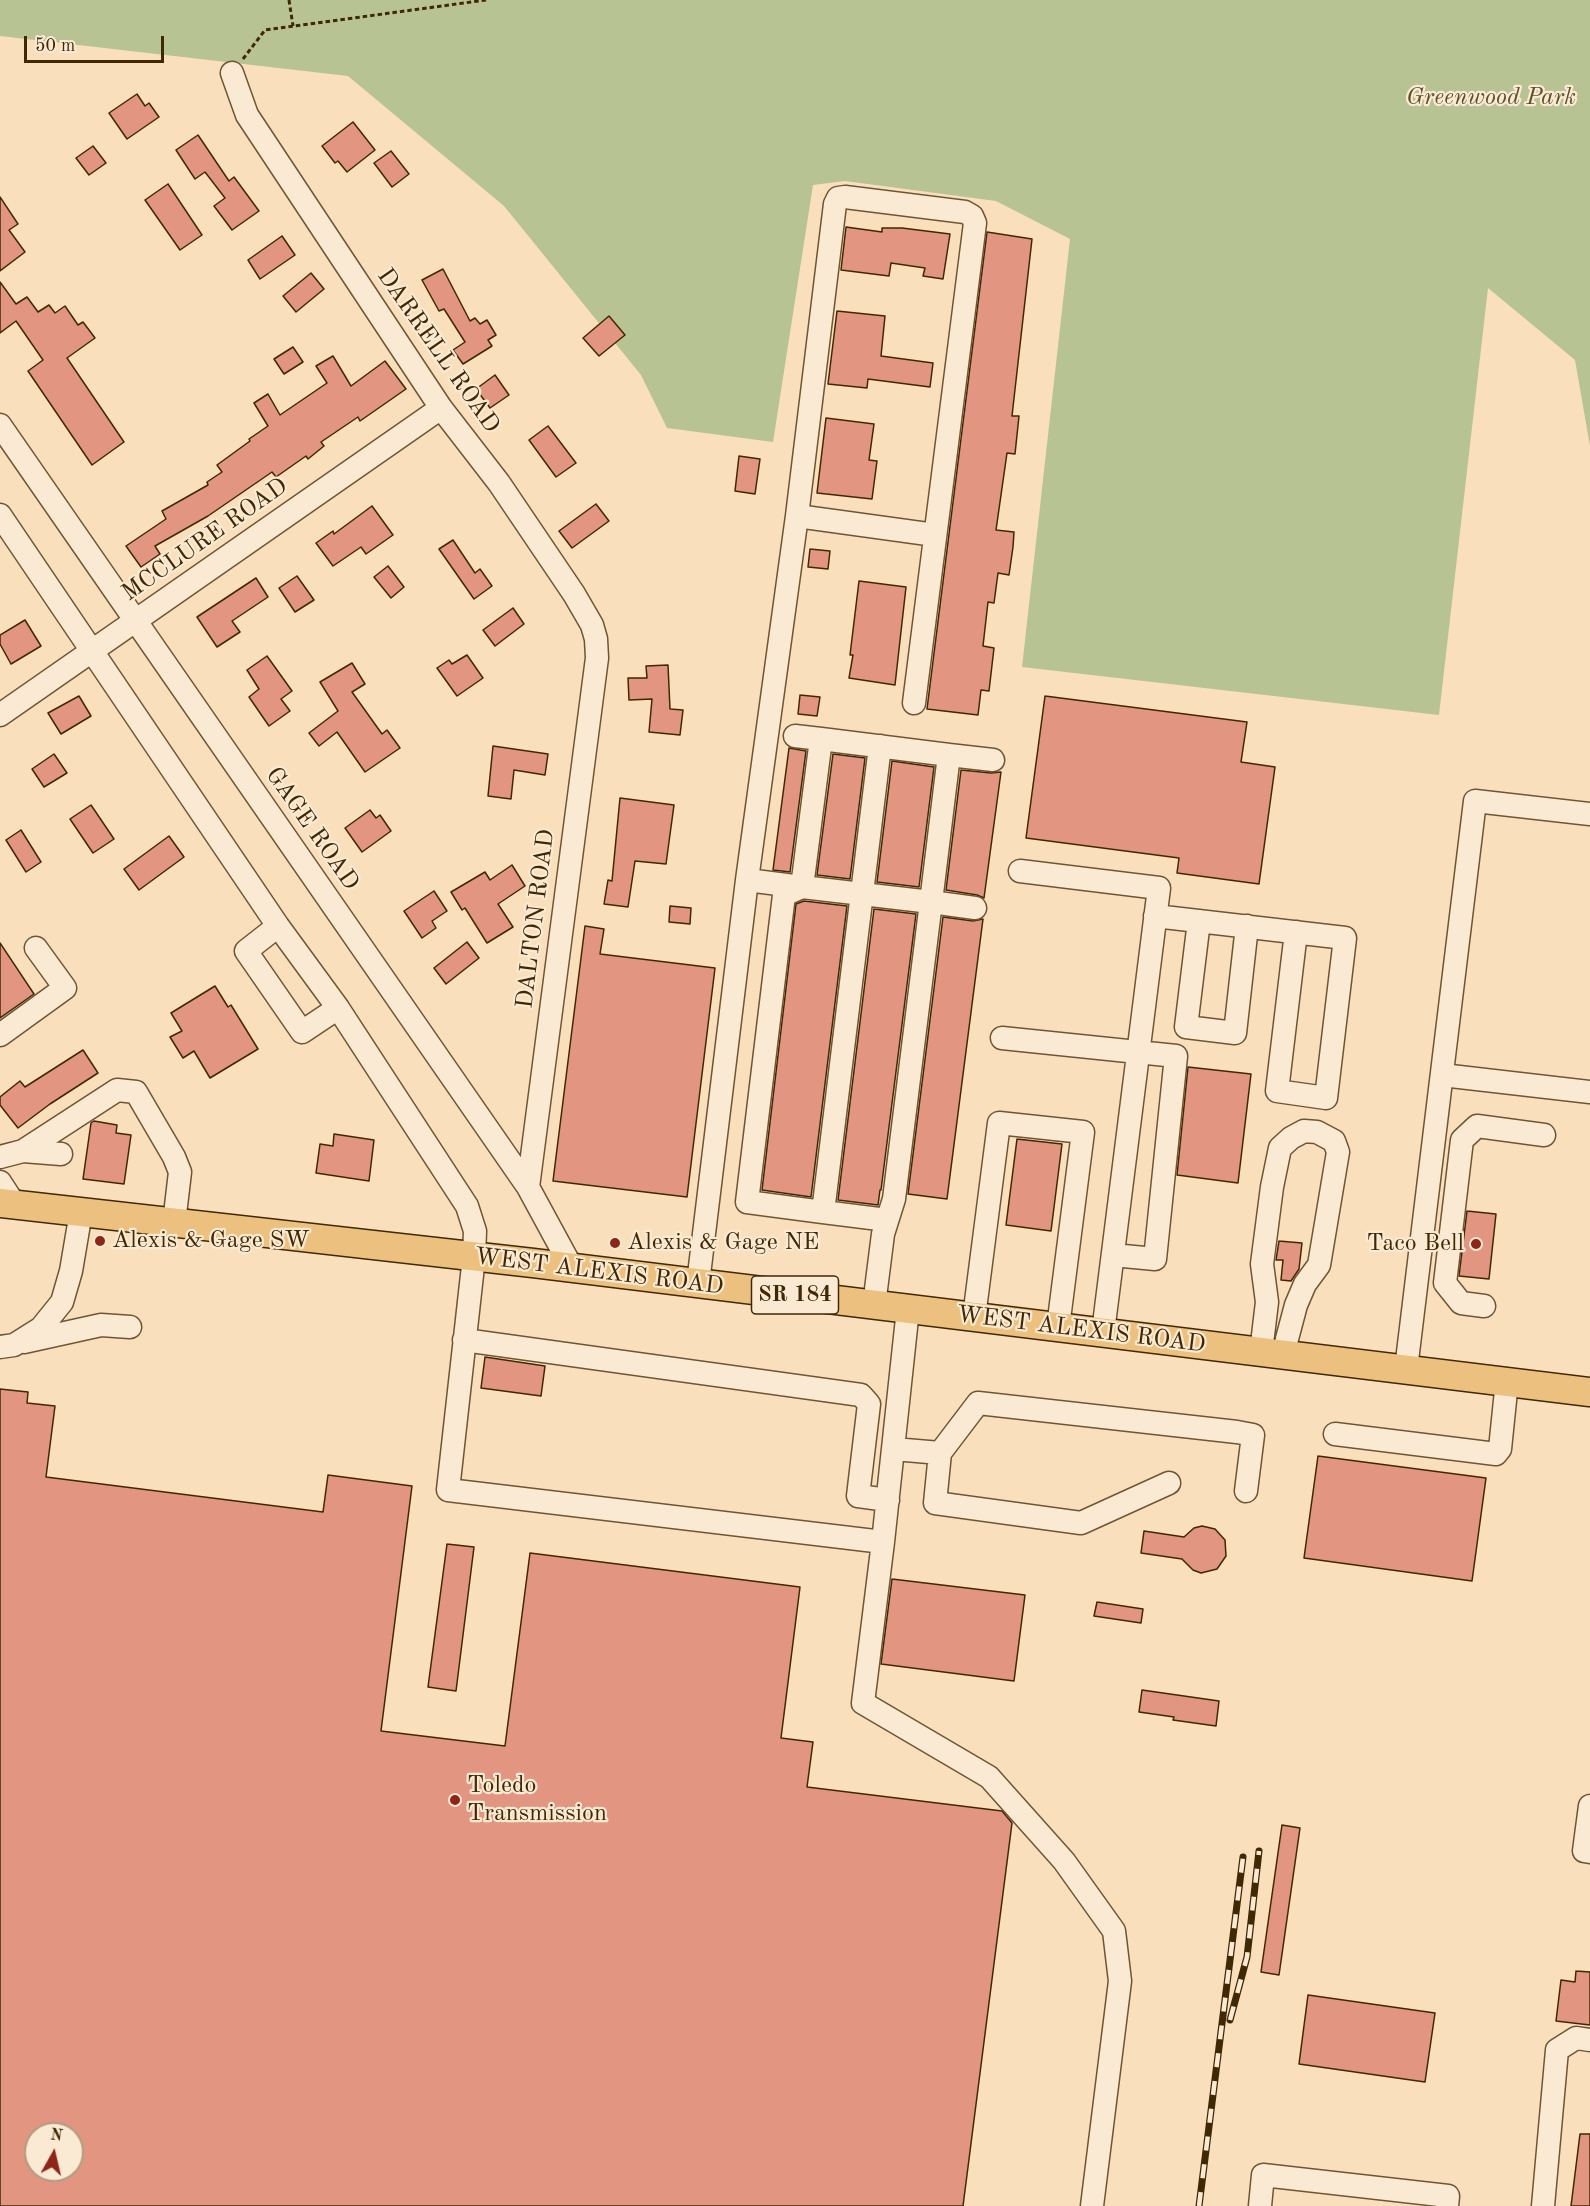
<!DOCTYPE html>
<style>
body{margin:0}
#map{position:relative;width:1590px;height:2206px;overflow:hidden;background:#f9dfbb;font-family:"Old Standard TT",serif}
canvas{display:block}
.north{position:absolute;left:24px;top:2122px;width:60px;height:60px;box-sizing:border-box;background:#fbead3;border:2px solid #b09c80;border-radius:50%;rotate:8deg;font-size:16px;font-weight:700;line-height:24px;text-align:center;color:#402804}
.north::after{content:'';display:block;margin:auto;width:21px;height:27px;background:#8f2418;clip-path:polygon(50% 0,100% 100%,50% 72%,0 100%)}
.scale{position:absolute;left:24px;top:36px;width:140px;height:27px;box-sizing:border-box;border:3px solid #402804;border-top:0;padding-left:8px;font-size:18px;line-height:21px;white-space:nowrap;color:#402804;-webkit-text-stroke:4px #fbead3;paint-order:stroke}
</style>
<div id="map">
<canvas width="1590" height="2206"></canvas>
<div class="north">N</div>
<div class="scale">50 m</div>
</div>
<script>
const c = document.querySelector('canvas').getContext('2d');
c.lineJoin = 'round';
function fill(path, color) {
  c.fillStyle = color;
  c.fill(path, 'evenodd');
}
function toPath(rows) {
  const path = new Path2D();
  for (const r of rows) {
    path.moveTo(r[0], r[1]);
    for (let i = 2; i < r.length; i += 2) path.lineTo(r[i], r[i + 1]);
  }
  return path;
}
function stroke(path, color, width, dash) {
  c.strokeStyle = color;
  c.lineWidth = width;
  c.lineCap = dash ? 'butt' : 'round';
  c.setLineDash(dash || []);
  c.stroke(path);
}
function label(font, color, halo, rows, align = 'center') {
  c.font = font + ' "Old Standard TT",serif';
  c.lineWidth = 4.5;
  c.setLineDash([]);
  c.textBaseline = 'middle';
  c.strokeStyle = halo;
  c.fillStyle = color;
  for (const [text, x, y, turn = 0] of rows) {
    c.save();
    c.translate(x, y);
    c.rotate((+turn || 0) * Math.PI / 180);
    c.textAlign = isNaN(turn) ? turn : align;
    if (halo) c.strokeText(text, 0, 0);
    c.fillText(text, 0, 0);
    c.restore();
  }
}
const green = toPath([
 [0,0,1590,0,1590,446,1575,360,1488,288,1439,715,1022,667,1070,239,996,201,845,181,813,185,773,442,667,428,641,375,504,206,348,76,0,36]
]);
const building = toPath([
 [137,94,145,106,149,103,159,117,127,139,109,113,137,94],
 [353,122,375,150,347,172,338,161,335,163,322,146,353,122],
 [198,135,229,181,234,177,259,211,232,230,214,206,225,198,205,172,195,179,176,150,198,135],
 [93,146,106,163,89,175,76,158,93,146],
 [391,151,409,174,392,187,374,163,391,151],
 [168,184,202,235,180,250,145,200,168,184],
 [0,197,18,224,9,230,25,252,0,271,0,197],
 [846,227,882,232,882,228,902,228,950,234,943,279,923,276,925,268,891,263,889,276,841,270,846,227],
 [987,232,1032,239,1012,416,1019,416,1015,454,1007,453,996,530,1014,532,1013,547,1009,575,998,573,994,603,988,602,983,646,994,648,989,691,981,690,978,715,927,709,987,232],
 [282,236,295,255,260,279,248,260,282,236],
 [443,269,470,321,475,318,480,324,487,320,496,335,488,340,492,346,463,364,453,350,465,342,444,309,439,311,422,280,443,269],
 [311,273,324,289,296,312,283,296,311,273],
 [0,282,16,304,27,297,38,312,49,305,55,313,65,306,78,325,83,322,95,338,67,358,124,442,92,465,28,371,43,360,16,321,0,333,0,282],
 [837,311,885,316,881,356,933,363,930,387,868,379,867,388,828,384,837,311],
 [609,316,625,335,599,356,583,338,609,316],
 [293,347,303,362,284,374,274,359,293,347],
 [333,356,351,386,385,361,406,389,360,421,358,417,321,442,324,446,308,459,306,456,276,477,272,472,208,516,155,546,160,554,141,567,126,546,166,519,162,511,208,485,207,482,222,472,217,465,250,441,249,439,268,426,254,403,268,394,280,415,327,383,316,366,333,356],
 [495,375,509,395,490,408,476,389,495,375],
 [826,418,874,424,869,460,877,461,872,499,817,493,826,418],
 [548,426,576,463,556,477,529,440,548,426],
 [739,456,760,459,755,494,735,491,739,456],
 [596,504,609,521,572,548,559,531,596,504],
 [372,506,393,535,366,554,361,547,333,566,316,543,333,531,334,534,372,506],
 [453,540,475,573,480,569,492,586,474,599,439,549,453,540],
 [810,549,830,551,828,569,808,567,810,549],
 [388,566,404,587,391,598,374,577,388,566],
 [297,576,314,600,295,612,279,588,297,576],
 [256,578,268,597,232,621,240,632,217,647,197,617,256,578],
 [859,581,906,587,895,685,849,678,853,655,850,655,859,581],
 [513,608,524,624,495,646,483,630,513,608],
 [25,620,41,646,11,664,0,644,0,635,25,620],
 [467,655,483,678,457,696,437,668,449,660,452,664,467,655],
 [267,656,292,691,281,699,290,711,269,726,249,697,259,689,247,670,267,656],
 [352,663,365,684,352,692,382,734,387,730,400,748,365,772,337,732,319,746,309,733,338,711,320,682,352,663],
 [668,665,670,709,683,710,680,735,649,732,652,699,629,700,628,678,647,678,646,666,668,665],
 [800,695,820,697,817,716,798,714,800,695],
 [79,696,91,716,61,734,48,713,79,696],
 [1045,696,1247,722,1241,762,1275,767,1259,884,1177,873,1179,858,1026,838,1045,696],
 [493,746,548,754,545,775,514,770,511,799,488,796,493,746],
 [789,748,806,751,790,872,773,870,789,748],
 [54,754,67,773,44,787,32,769,54,754],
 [833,754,865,758,850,879,817,875,833,754],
 [892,761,934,767,919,887,877,882,892,761],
 [961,770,991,773,1001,772,984,898,977,895,946,890,961,770],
 [620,798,674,805,666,864,635,861,628,907,604,904,608,880,612,881,620,798],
 [91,805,114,839,93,853,70,819,91,805],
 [370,810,376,818,380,815,391,831,362,852,345,828,370,810],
 [21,830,41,862,26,872,6,840,21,830],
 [169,836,184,857,139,890,124,869,169,836],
 [512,865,525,886,498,904,513,927,487,943,465,908,462,910,451,892,485,872,490,880,512,865],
 [434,891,447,911,432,921,436,928,422,938,404,911,434,891],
 [804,901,847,906,811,1197,762,1190,796,904,804,901],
 [670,906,691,908,690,924,669,922,670,906],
 [874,909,916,914,881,1190,880,1190,878,1205,838,1200,874,909],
 [943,917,973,921,983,919,947,1199,908,1194,943,917],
 [585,926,604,929,600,954,715,968,687,1197,553,1181,585,926],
 [467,942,479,958,446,984,434,968,467,942],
 [0,943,34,994,0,1018,0,943],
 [215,986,228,1007,231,1005,258,1049,210,1078,194,1051,183,1058,170,1037,182,1031,171,1013,215,986],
 [83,1050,98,1073,50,1104,18,1128,0,1105,0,1097,20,1081,25,1087,83,1050],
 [1188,1067,1251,1074,1238,1183,1177,1175,1188,1067],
 [94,1121,117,1125,116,1133,131,1135,124,1184,83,1179,91,1123,94,1121],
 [334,1134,374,1140,369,1181,316,1173,320,1144,333,1146,334,1134],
 [1017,1139,1062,1144,1051,1231,1006,1225,1017,1139],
 [1467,1211,1496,1214,1489,1279,1459,1276,1467,1211],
 [1279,1241,1302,1243,1299,1269,1291,1281,1281,1280,1283,1260,1276,1260,1279,1241],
 [485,1357,545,1366,541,1396,481,1388,485,1357],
 [0,1389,28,1392,27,1403,55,1406,46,1477,323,1512,328,1475,412,1486,381,1731,505,1746,530,1553,800,1587,781,1738,813,1742,807,1787,1002,1811,1012,1823,963,2206,0,2206,0,1389],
 [36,2134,72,2134,72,2170,36,2170,36,2134],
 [1318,1456,1486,1478,1472,1581,1304,1558,1318,1456],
 [1202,1526,1215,1529,1225,1540,1226,1556,1217,1569,1201,1573,1193,1570,1182,1559,1141,1553,1144,1531,1184,1537,1194,1528,1202,1526],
 [447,1544,474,1547,456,1691,428,1687,447,1544],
 [892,1579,1025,1595,1014,1681,881,1664,892,1579],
 [1097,1602,1143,1609,1141,1623,1094,1616,1097,1602],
 [1142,1690,1219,1701,1216,1726,1173,1720,1174,1717,1139,1712,1142,1690],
 [1282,1825,1300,1828,1279,1975,1261,1972,1282,1825],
 [1576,1971,1590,1972,1590,2025,1556,2021,1561,1980,1575,1982,1576,1971],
 [1308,1995,1435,2013,1425,2082,1299,2064,1308,1995],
 [1580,2134,1590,2134,1590,2206,1571,2206,1580,2134]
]);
const path = toPath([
 [289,0,293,26],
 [243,59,265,30,486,0]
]);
const minor = toPath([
 [232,73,247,115,441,408,499,483,574,594,592,625,596,639,597,658,528,1187],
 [0,425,528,1187,572,1268],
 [0,515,278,926,338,1008,467,1206,475,1231,474,1257,448,1490,883,1542,908,1309],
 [797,516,935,535],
 [0,715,441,408],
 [795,736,821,739],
 [949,755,993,760],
 [1020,871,1159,888,1103,1332],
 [747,880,802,887],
 [802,887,784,895,747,1202,823,1212,880,746],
 [1155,916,1345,938,1326,1098,1277,1091,1296,932],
 [1199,921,1186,1027,1235,1033,1247,926],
 [278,926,246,951,302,1032,338,1008],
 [0,1035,65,988,36,948],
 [1002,1038,1176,1056,1155,1259,1113,1255],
 [1442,1075,1590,1092],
 [23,1151,61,1154],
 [0,1157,23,1151,117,1090,136,1092,174,1157,180,1172,174,1223],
 [0,1182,15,1205],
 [823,1212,887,1220],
 [698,1283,747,880,797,516,835,204,838,198,845,197,965,212,972,216,975,223,914,703],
 [874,1305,883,1234,894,1199,931,902,949,755,821,739,802,887,931,902,975,908],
 [1484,1306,1461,1303,1445,1283,1462,1140,1477,1126,1544,1135],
 [974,1317,999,1123,1083,1132,1058,1327],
 [464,1340,861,1395,869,1404,858,1496,888,1500],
 [24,1342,101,1325,130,1327],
 [0,1347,14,1345,41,1328,62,1302,71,1271,81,1212],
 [1261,1352,1267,1302,1262,1264,1272,1187,1280,1148,1291,1138,1304,1131,1317,1132,1334,1141,1338,1152,1319,1265,1305,1284,1296,1305,1283,1354],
 [1406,1369,1475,801,1590,814],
 [1335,1434,1496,1454,1500,1449,1507,1381],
 [894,1449,940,1453,978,1403,1237,1432,1253,1435,1246,1491],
 [940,1453,935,1503,1081,1523,1169,1483],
 [883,1542,863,1703,989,1777,1064,1861,1114,1931,1120,1981,1092,2206],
 [1590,1806,1584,1851,1590,1852],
 [1260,2206,1263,2175,1448,2196,1447,2206],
 [1543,2206,1557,2050,1576,2038,1590,2040]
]);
const major = toPath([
 [0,1203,533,1263,1590,1392]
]);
const rail = toPath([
 [1230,2020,1247,1957,1259,1851],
 [1199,2206,1243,1857]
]);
const markers = [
 [100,1241,6,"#8f2418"],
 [615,1243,6,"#8f2418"],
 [1476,1244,6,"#8f2418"],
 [455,1800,6,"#8f2418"]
];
const shields = [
 [795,1295,87]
];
const shieldNames = [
 ["SR 184",795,1295]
];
const parkNames = [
 ["Greenwood Park",1491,98]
];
const streetNames = [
 ["DARRELL ROAD",438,351,55],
 ["MCCLURE ROAD",205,540,-35],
 ["GAGE ROAD",312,829,55],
 ["DALTON ROAD",536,919,-83],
 ["WEST ALEXIS ROAD",599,1272,7],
 ["WEST ALEXIS ROAD",1081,1330,7]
];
const poiNames = [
 ["Alexis & Gage SW",112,1241],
 ["Alexis & Gage NE",627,1243],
 ["Taco Bell",1464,1244,"right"],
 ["Toledo",467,1786],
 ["Transmission",467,1814]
];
fill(green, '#b8c394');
fill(building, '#e29580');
stroke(building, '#402804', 1.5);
stroke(minor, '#6e5632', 25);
stroke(major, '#402804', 31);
stroke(path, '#402804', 3, [4.5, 3]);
stroke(minor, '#fbead3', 22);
stroke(major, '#ecc07e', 28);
stroke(rail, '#402804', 7);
stroke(rail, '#fbead3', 4.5, [14]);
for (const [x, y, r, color] of markers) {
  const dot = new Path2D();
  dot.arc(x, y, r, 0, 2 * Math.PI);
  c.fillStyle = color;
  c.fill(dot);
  stroke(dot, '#fbead3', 2);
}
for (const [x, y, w] of shields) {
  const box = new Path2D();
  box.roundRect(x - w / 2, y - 19, w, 38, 4.5);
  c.fillStyle = '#fbead3';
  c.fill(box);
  stroke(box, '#402804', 1.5);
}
label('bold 22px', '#402804', null, shieldNames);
label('italic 24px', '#5e4f28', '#fbead3', parkNames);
label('24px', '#402804', '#fbead3', streetNames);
label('24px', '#402804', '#fbead3', poiNames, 'left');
</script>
